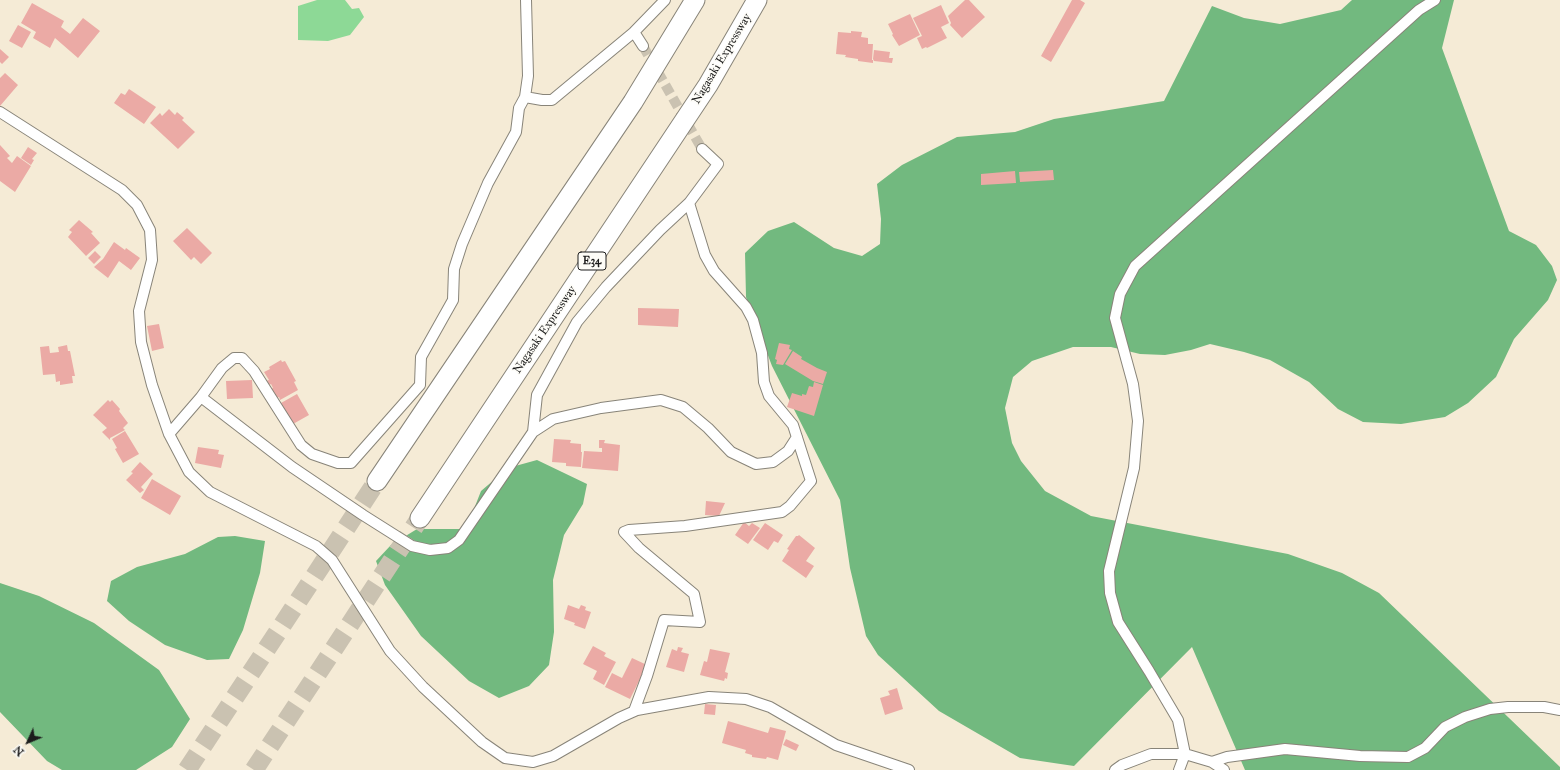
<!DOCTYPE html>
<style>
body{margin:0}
#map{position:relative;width:1560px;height:770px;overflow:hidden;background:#f5ebd6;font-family:"IM FELL Great Primer",serif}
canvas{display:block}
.north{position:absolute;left:8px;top:722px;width:40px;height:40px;-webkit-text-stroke:3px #fdfcf7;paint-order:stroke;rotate:226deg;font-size:11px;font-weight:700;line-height:16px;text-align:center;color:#1c1c1c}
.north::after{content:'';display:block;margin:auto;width:14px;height:18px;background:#1c1c1c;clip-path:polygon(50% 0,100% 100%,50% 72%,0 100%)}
</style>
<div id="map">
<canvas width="1560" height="770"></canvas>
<div class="north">N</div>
</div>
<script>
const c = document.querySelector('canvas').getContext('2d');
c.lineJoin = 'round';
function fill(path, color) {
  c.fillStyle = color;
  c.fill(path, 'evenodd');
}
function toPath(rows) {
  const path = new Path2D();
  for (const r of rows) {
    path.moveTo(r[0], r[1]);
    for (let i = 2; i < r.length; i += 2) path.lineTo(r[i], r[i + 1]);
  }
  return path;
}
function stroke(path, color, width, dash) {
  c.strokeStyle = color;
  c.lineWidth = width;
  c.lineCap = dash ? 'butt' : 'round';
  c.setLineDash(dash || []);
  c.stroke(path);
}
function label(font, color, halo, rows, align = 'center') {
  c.font = font + ' "IM FELL Great Primer",serif';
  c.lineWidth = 3;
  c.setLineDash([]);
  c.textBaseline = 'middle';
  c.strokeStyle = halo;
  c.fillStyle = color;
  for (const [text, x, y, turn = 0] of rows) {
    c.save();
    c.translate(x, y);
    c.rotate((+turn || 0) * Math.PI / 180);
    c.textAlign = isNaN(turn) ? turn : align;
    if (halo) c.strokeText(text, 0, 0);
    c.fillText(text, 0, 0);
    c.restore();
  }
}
const green = toPath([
 [317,0,345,0,352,9,359,8,364,17,350,35,328,41,298,40,298,6]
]);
const forest = toPath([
 [1352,0,1454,0,1442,48,1509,231,1536,245,1552,266,1557,280,1548,300,1514,339,1496,377,1468,403,1445,417,1401,424,1363,422,1338,409,1309,382,1270,360,1244,352,1210,344,1191,350,1165,355,1140,354,1111,347,1073,347,1032,361,1013,377,1005,408,1012,443,1021,461,1045,491,1091,516,1288,554,1342,573,1379,593,1560,767,1560,770,1245,770,1192,647,1074,766,1020,758,939,711,878,655,866,636,850,568,840,500,772,366,746,297,745,253,768,231,794,222,834,248,862,256,880,244,881,219,877,184,902,165,957,137,1015,132,1054,119,1164,101,1212,6,1244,18,1280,24,1341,10],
 [537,460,587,484,583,504,564,535,553,580,554,632,549,665,529,686,499,698,469,681,421,636,385,585,376,561,391,545,417,529,463,529,472,514,481,491,508,468],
 [235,536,265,541,260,573,243,630,229,659,207,660,165,645,129,621,107,601,111,581,137,567,185,554,218,537],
 [0,583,39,596,94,623,159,670,190,719,172,747,136,770,62,770,47,761,0,712]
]);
const building = toPath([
 [965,0,969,0,985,17,962,38,950,25,951,23,948,16],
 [1072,0,1080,0,1085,3,1051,62,1041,56],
 [32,3,64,21,61,27,70,34,83,18,100,31,78,58,55,38,50,48,33,38,36,32,21,23],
 [941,5,949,23,941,27,947,38,927,48,926,47,922,49,917,38,922,36,913,18],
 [910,14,920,35,899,46,892,35,893,34,888,24],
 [18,25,31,32,22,48,9,41],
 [851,31,862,32,861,37,868,38,868,44,873,44,872,60,873,60,873,63,858,61,858,59,845,57,846,55,836,54,838,32,851,33],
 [0,49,9,57,2,64,0,62],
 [874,50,890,52,889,58,893,58,892,63,874,61,873,59],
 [5,73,18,85,0,106,0,78],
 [129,89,156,107,144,124,114,103,121,93,125,95],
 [169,109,175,115,177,112,184,118,182,120,195,132,178,149,150,123,160,113,162,116],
 [0,145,10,156,7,158,12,163,17,156,31,166,15,192,0,181],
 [28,147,37,153,32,159,34,160,31,165,21,158],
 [1053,170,1054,180,1020,182,1019,172],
 [1015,171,1016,183,981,185,981,174],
 [79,220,93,232,91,233,100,243,86,256,68,237,72,232,69,230],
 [187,228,212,253,201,264,194,257,191,260,173,241],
 [114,242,125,250,126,248,140,258,131,270,119,261,108,278,94,267,103,259],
 [95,251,101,257,94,264,88,258],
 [638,308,679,309,678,327,638,325],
 [159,324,164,348,152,351,147,326],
 [779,343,790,345,789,349,792,350,783,365,776,364,777,360,775,359],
 [67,345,68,351,70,351,75,376,72,376,73,383,60,385,60,381,56,382,55,374,43,375,40,347,49,346,50,353,59,352,58,347],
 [793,351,802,357,801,359,817,368,827,372,823,384,813,381,785,364],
 [281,360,282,362,285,361,296,381,294,382,298,390,280,400,279,397,277,398,271,389,273,388,271,384,269,385,266,381,269,380,264,372,270,369,269,367],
 [252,380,253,398,227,399,226,381],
 [814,382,823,385,814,416,787,407,792,393,802,396,802,394,806,395,809,386,813,387],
 [297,394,309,415,293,424,281,403],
 [108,400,110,402,112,400,120,409,119,411,128,423,123,428,125,430,110,438,110,440,102,432,107,428,93,415],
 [125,431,139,454,123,463,115,449,117,448,112,439],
 [554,439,571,440,570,443,581,444,581,452,582,452,581,467,566,466,566,463,552,462],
 [599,440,605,440,604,443,620,445,618,471,582,468,584,451,602,452,602,448,599,448],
 [198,447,219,450,218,454,224,455,221,468,195,463],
 [140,462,153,474,141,487,144,490,140,493,126,480,133,473,131,472],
 [152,479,181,496,170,515,141,498],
 [706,501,725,503,719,516,705,515],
 [744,522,749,526,752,523,760,528,748,544,735,535],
 [765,523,783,535,778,543,774,541,768,550,753,540],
 [799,535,815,548,806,561,814,566,806,578,782,561,789,550,787,549,796,536,798,536],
 [568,605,579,609,581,605,586,607,585,610,591,612,585,629,574,625,575,623,564,619],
 [593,646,606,653,604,656,616,662,604,685,593,679,597,671,583,664],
 [678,647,683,648,681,652,689,654,684,672,666,667,672,649,677,651],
 [710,649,730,653,725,672,728,673,727,679,725,678,724,681,700,675,704,661,707,662],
 [632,658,647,665,630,699,605,687,612,673,622,678],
 [897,688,903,709,885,715,880,698,890,695,888,691],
 [705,704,716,705,715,715,704,714],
 [728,721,768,733,770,727,786,731,778,760,767,757,766,759,752,757,752,755,745,753,746,750,722,743],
 [786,739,799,745,796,751,783,745]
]);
const streetTunnel = toPath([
 [643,46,702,149]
]);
const highwayTunnel = toPath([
 [187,770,377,481],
 [254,770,420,518]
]);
const street = toPath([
 [526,0,528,76,525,97,542,100,552,100,634,32],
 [643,46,634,32,665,0],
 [0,112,122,190,137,205,150,230,152,260,139,311,141,342,152,385,169,434,189,472,210,492,316,546,332,560,390,651,423,687,482,742,505,758,533,762,553,756,619,718,637,710,709,697,746,699,770,707,836,745,909,770],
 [201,397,222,368,234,358,242,358,254,371,301,445,312,454,338,463,351,463,420,385,421,357,453,300,454,269,462,244,488,183,516,132,519,108,525,97],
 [533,432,537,395,577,322,606,287,660,230,689,203,718,164,702,149],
 [169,434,201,397,292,467,363,515,412,546,430,550,448,548,459,540,533,432,553,419,601,408,661,400,683,407,708,428,731,452,756,464,773,462,788,451,797,437],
 [634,711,647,676,664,620,700,622,694,594,639,548,624,532,629,530,685,526,782,512,790,506,811,481,793,425,769,396,764,382,762,353,753,320,746,307,714,271,705,255,689,203],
 [1115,770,1122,765,1151,754,1185,754,1212,762],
 [1179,770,1185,754,1178,720,1149,671,1118,622,1110,593,1109,571,1134,468,1138,421,1133,384,1115,318,1120,294,1135,266,1419,10,1435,0],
 [1224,770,1212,762,1227,757,1285,749,1360,756,1408,757,1425,748,1445,727,1465,717,1490,709,1508,707,1544,707,1560,710]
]);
const highway = toPath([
 [377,481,633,102,695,0],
 [420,518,708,85,757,0]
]);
const shields = [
 [592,261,28]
];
const shieldNames = [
 ["E34",592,261]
];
const streetNames = [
 ["Nagasaki Expressway",722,59,-59],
 ["Nagasaki Expressway",545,330,-56]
];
fill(green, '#8dd996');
fill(forest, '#72b97f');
fill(building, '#ebaaa5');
stroke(streetTunnel, '#cac2b1', 10, [10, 5]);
stroke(highwayTunnel, '#cac2b1', 19, [19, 10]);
stroke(street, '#888479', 12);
stroke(highway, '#888479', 21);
stroke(street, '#fff', 10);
stroke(highway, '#fff', 19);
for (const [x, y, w] of shields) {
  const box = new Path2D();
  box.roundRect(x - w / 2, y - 9, w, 18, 3);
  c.fillStyle = '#fdfcf7';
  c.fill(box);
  stroke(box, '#1c1c1c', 1);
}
label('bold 11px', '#1c1c1c', null, shieldNames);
label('12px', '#1c1c1c', '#fdfcf7', streetNames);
</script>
